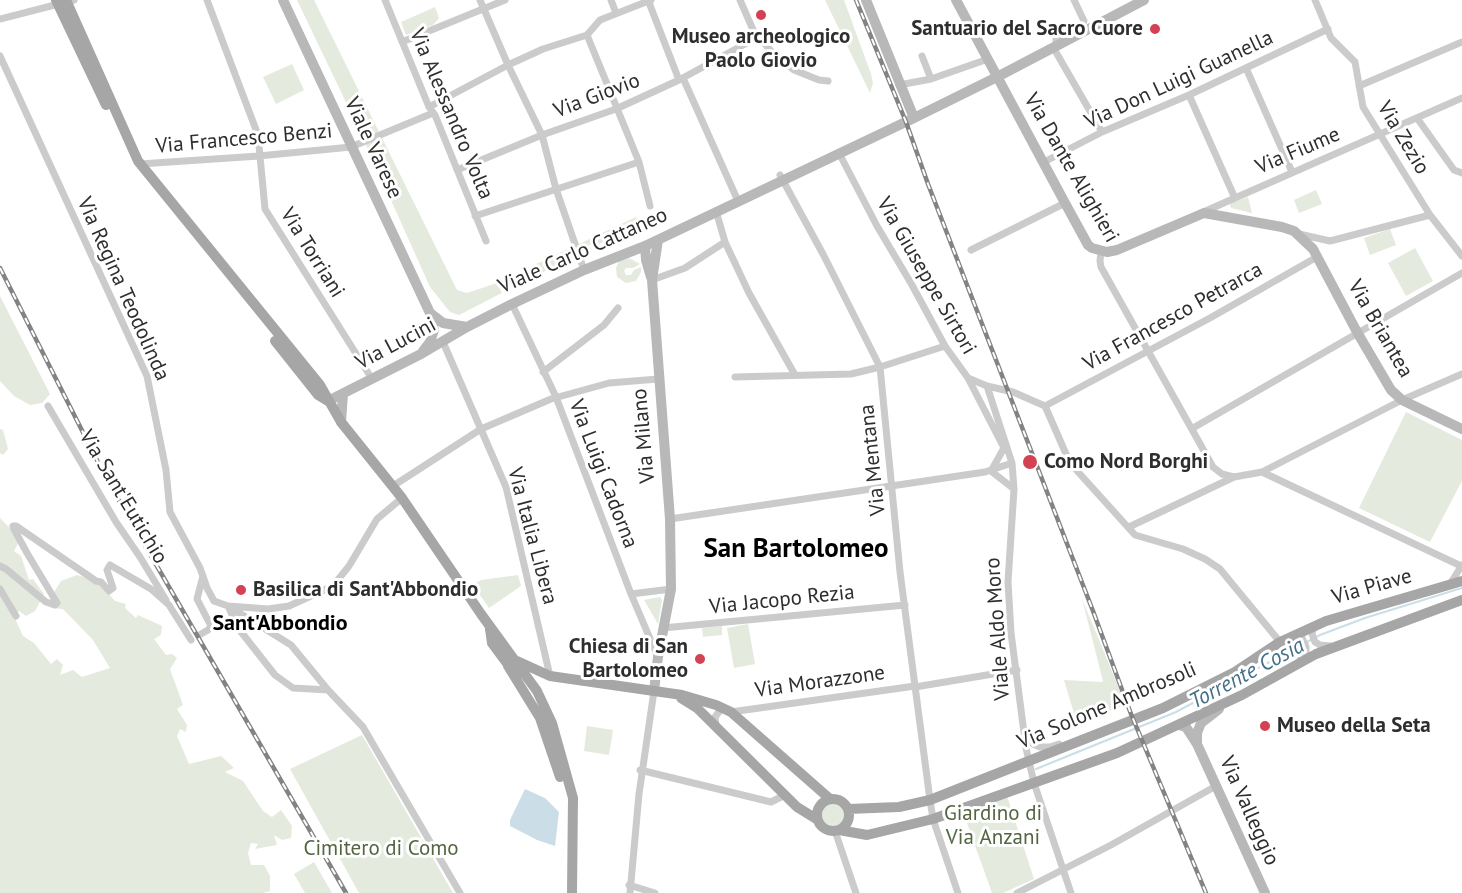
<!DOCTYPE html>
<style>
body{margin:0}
canvas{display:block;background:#fff}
</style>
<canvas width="1462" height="893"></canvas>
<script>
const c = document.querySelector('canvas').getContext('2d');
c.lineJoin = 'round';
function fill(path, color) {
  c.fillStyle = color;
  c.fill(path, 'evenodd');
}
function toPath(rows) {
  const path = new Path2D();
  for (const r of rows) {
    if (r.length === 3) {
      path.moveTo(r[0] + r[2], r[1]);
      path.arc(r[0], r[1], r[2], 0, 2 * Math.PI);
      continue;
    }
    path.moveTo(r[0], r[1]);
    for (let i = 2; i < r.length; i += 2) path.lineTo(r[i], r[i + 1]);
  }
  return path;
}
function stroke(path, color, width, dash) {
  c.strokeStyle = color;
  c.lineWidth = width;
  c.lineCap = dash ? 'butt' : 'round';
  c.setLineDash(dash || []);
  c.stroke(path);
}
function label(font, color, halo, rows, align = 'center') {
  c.font = font + ' "PT Sans",sans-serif';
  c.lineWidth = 6;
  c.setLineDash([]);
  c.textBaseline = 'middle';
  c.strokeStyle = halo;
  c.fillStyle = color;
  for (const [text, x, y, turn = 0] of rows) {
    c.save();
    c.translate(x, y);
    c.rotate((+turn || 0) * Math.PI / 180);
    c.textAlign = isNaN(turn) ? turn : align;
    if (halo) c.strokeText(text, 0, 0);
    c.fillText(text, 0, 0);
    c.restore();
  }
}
const green = toPath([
 [297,0,314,0,457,290,467,293,497,283,502,293,459,315,450,312,430,287,364,140],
 [825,0,844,0,871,74,873,83,870,93],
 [435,7,439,18,433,25,406,35,401,22],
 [292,64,304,90,276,104,263,77],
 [1316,190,1322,204,1299,213,1294,200],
 [1248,197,1252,213,1231,208,1230,205,1231,203],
 [636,217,640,226,632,228,632,230,594,246,592,244,589,245,590,248,580,253,577,245],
 [1390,229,1396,245,1370,255,1364,238],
 [570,248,573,257,512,288,507,278],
 [1415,248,1433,281,1406,296,1388,263],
 [629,258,640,264,633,268,626,268,624,271,626,275,631,275,634,270,641,267,641,272,636,281,626,283,617,277,616,268,619,261],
 [0,296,50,394,42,403,30,405,14,396,0,381],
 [1406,412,1462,440,1462,481,1430,542,1359,508],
 [0,429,3,430,8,449,3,455,0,453],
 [0,518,12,530,19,542,14,551,21,556,29,580,33,579,44,594,35,611,26,616,19,611,13,614,23,636,34,643,51,664,57,659,63,665,60,675,73,670,82,677,110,668,93,640,63,609,51,608,49,600,61,581,77,575,94,580,100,584,115,601,126,604,125,608,136,618,138,615,162,626,161,635,154,639,166,655,172,654,177,658,170,669,183,705,177,709,187,725,186,732,180,729,177,736,189,764,221,756,234,768,225,772,243,781,263,811,272,817,281,810,292,826,291,838,282,840,274,835,277,845,255,849,258,844,251,843,248,853,251,865,264,865,270,876,270,891,263,893,0,893],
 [518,575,521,586,489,608,473,585,481,580],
 [660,597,662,600,658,624,644,600],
 [1082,599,1126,705,1077,723,1064,680,1102,682,1103,681],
 [748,624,755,664,734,668,727,628],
 [722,626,722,635,703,637,702,628],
 [587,726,613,730,609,755,584,751],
 [362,735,453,893,359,893,290,769],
 [1007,796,1034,879,1003,893,992,893,963,812],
 [834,815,12],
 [314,862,332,893,305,893,294,874]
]);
const water = toPath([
 [525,789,545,798,559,812,555,846,537,840,510,826,510,820]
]);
const stream = toPath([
 [1036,769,1176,712,1320,635,1365,618,1462,588]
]);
const street = toPath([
 [207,0,258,135,265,209,372,379],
 [385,0,429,107,435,115,486,241],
 [480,0,508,65,542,135,556,189,584,270],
 [611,0,616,13],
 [648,0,679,80],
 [740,0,754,32,773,53,794,70,819,80,828,81],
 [1315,0,1331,38,1355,62,1363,107,1430,215,1462,256],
 [0,19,74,0],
 [587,35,639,162,650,206],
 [402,42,505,0],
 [1056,46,1056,39,1083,24,1084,21,1074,0],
 [1053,47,1102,132],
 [0,56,147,376,166,470,170,512,200,568,207,588,214,601,228,606,268,609,289,606,333,586,349,566,377,519,402,498],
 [922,56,931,79],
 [1246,68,1292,172],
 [683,78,738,201],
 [899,85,931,79,988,59],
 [1359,86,1462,42],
 [1189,95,1234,196],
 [429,107,508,65,543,49,587,35,600,20,651,0],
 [1417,118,1454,170,1462,173],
 [839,153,877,226,912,285,945,346,968,378,987,386,1013,392,1045,406,1070,463,1135,535,1183,549,1205,559,1220,569,1280,642],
 [1044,162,1102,132,1189,95,1328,29],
 [140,164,259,156,351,147,433,113],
 [457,170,542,135,616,109,679,80,745,44,751,39,754,32],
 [780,175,824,256,880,367,900,572,930,800,933,819,958,893],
 [716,211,725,242,749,293,795,375],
 [1201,213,1462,98],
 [475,216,639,162],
 [1299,234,1330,241,1430,215],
 [971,250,1065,203],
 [1101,251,1100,261,1101,267,1213,467,1222,474,1234,477,1262,472,1402,400,1462,374],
 [652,280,685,268,725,242],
 [512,304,556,397,631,594,657,655],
 [443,342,506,487,550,676],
 [543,372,604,325,618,308],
 [735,377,851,374,880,367,945,346],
 [968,378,1004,448,991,471],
 [987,386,1012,463,1014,489,1008,582,1011,633,1026,748,1034,783,1071,893],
 [48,406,116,522,140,557,166,600],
 [1045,406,1210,318,1317,257],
 [1193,428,1462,273],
 [991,471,1014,489],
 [1262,472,1461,566],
 [393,486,481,429,551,399,609,383,658,379],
 [670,519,985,472,1012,463],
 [1129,527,1234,477],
 [0,566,6,569,46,602,55,605,57,603,27,553,14,529,13,526,16,526,96,581,101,582,109,591,113,588,107,570,110,565,151,589,169,605,191,640],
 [1450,584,1462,565],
 [0,589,16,616],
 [631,594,671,589],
 [228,606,291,645,328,690,363,727,460,893],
 [229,608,238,628,275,675,293,688,328,690],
 [1314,626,1312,634,1315,642,1320,645,1330,646],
 [663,628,905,605],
 [201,634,208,630,211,626,197,599,203,576],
 [1296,635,1302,638,1306,647,1306,651,1299,662],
 [915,687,1017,670],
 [731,712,915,686],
 [716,726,715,717,722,708],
 [1025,734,1033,744,1040,747,1050,747,1059,744],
 [640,770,771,802,785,795],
 [835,831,856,893],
 [629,885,655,893],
 [630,893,639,794,654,691],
 [1017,893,1111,845,1216,786]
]);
const secondary = toPath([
 [283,0,430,313,443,323,467,327],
 [866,0,914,118],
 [956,0,1065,203,1088,245,1092,248,1107,252,1117,250,1204,213,1282,227,1294,231,1313,249,1357,332,1391,390,1402,400,1462,429],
 [645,246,646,260,651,277],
 [423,351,430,342,434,330,430,313],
 [328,401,421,354,467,327,512,304,584,270,645,246,914,118,997,77,1144,0],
 [341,422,343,394],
 [654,691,658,657,671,589,670,519,652,280,658,240],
 [1179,725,1186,727,1197,744,1265,893],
 [1197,744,1197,733,1201,723,1219,709]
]);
const primary = toPath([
 [56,0,106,105],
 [66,0,138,161,320,385,341,422,402,498,481,614,537,691,552,723,573,798,572,893],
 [275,341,318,395,328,401],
 [490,629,492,643,512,670],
 [517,661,550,676,682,695,716,705,731,712,830,799],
 [508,666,540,718,560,777],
 [681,698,697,708,797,807,818,820],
 [833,815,16],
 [848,809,899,807,930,800,1163,708,1235,672,1280,642,1326,621,1462,581],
 [839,830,867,835,933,819,1117,753,1242,695,1316,654,1462,600]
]);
const rail = toPath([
 [856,0,906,122,928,184,1093,611,1131,714,1206,893],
 [0,268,106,478,346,893]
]);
const markers = [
 [761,15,6,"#d34152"],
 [1155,29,6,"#d34152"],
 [1030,462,8,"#d34152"],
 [241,590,6,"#d34152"],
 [700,659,6,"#d34152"],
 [1265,726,6,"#d34152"]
];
const poiNames = [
 ["Santuario del Sacro Cuore",1143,29,"right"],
 ["Museo archeologico",761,37,"center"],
 ["Paolo Giovio",761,61,"center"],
 ["Como Nord Borghi",1044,462],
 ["Basilica di Sant'Abbondio",253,590],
 ["Chiesa di San",688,647,"right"],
 ["Bartolomeo",688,671,"right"],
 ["Museo della Seta",1277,726]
];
const streetNames = [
 ["Via Don Luigi Guanella",1179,80,-25],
 ["Via Giovio",597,96,-21],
 ["Via Alessandro Volta",451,114,67],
 ["Via Zezio",1403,138,59],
 ["Via Francesco Benzi",244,139,-5],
 ["Viale Varese",373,148,65],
 ["Via Fiume",1298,151,-23],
 ["Via Dante Alighieri",1071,168,60],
 ["Viale Carlo Cattaneo",583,251,-24],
 ["Via Torriani",312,253,58],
 ["Via Giuseppe Sirtori",926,276,60],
 ["Via Regina Teodolinda",123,289,66],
 ["Via Francesco Petrarca",1173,317,-29],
 ["Via Briantea",1380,329,60],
 ["Via Lucini",396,344,-28],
 ["Via Milano",644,436,-95],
 ["Via Mentana",873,460,-96],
 ["Via Luigi Cadorna",603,474,69],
 ["Via Sant'Eutichio",123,497,59],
 ["Via Italia Libera",532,536,75],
 ["Via Piave",1372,587,-16],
 ["Via Jacopo Rezia",782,600,-6],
 ["Viale Aldo Moro",998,629,-94],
 ["Via Morazzone",820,682,-8],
 ["Via Solone Ambrosoli",1107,706,-23],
 ["Via Valleggio",1249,811,66]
];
const parkNames = [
 ["Giardino di",993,814],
 ["Via Anzani",993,838],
 ["Cimitero di Como",381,849]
];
const neighbourhoodNames = [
 ["Sant'Abbondio",280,624]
];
const waterNames = [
 ["Torrente Cosia",1247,674,-28]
];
const districtNames = [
 ["San Bartolomeo",796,549]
];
fill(green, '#e4eadd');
fill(water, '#cbdee8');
stroke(stream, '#cbdee8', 2);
stroke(street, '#cbcbcb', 7);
stroke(secondary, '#b8b8b8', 10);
stroke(primary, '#a6a6a6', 10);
stroke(rail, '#838383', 4.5);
stroke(rail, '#fff', 2, [7]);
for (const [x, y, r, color] of markers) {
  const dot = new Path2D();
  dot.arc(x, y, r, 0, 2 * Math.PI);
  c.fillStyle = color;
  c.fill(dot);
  stroke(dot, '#fff', 2);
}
label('bold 21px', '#2e2e2e', '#fff', poiNames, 'left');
label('21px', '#2e2e2e', '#fff', streetNames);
label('21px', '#536540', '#fff', parkNames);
label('bold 22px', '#000', '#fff', neighbourhoodNames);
label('italic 22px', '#447087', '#fff', waterNames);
label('bold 27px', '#000', '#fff', districtNames);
</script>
